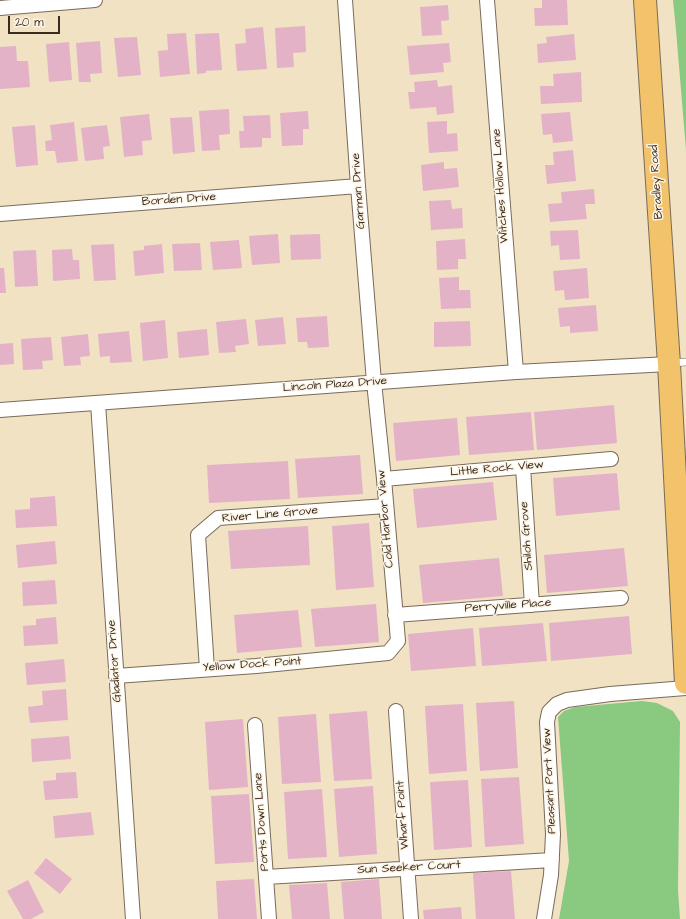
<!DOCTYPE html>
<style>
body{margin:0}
#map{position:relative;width:686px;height:919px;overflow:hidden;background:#f1e2c4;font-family:"Architects Daughter",sans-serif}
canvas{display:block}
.scale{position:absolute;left:8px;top:16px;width:52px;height:18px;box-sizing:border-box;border:2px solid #3b2a1e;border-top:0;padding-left:5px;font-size:12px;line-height:14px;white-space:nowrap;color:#3b2a1e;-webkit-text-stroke:3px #fcf5e5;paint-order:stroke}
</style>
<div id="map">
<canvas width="686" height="919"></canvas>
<div class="scale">20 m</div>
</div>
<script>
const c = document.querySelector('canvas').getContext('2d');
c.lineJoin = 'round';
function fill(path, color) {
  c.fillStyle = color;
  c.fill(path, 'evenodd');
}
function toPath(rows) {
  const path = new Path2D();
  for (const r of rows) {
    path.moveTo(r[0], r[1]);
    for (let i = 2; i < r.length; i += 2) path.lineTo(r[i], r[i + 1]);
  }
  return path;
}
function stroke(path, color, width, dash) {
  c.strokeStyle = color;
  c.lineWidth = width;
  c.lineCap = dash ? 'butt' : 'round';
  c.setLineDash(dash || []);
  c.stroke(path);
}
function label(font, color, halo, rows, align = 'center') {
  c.font = font + ' "Architects Daughter",sans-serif';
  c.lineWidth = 3;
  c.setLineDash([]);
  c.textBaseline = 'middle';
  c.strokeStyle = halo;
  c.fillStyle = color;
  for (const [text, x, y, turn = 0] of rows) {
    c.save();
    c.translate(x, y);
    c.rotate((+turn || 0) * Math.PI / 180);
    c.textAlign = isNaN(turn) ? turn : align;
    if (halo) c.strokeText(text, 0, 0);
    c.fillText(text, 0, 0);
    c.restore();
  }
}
const green = toPath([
 [673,0,686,0,686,150,676,30],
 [642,701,657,703,673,711,680,722,678,890,680,919,559,919,569,861,558,717,564,711,575,707]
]);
const building = toPath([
 [542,0,567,0,568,25,535,26,534,8,542,8],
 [448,5,449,20,441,21,442,35,422,36,420,7],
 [305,26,306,52,293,53,294,67,277,68,275,28],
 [263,27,267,69,237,71,235,44,246,43,245,29],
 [186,33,190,74,160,77,158,51,168,50,167,34],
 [219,33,222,70,206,71,206,73,197,74,195,34],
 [574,34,576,60,538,63,537,44,547,43,546,37],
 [137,37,141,75,118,77,114,38],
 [100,41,102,73,90,74,91,82,79,82,76,43],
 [69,42,72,80,49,82,46,44],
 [449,43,451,62,443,63,444,72,410,75,407,46],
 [16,46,17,61,28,61,30,87,0,89,0,47],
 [581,72,582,102,541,104,540,86,554,86,553,74],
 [437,80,438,87,452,85,454,113,437,115,436,107,410,109,408,92,415,92,414,82],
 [229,109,230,134,219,135,220,150,202,151,199,111],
 [308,111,309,129,303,129,303,145,282,146,280,113],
 [570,112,573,141,553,143,552,134,543,135,541,114],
 [149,114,152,140,142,141,143,155,124,157,120,117],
 [270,115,271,138,262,138,262,147,240,148,239,131,244,131,243,116],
 [192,117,195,152,173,154,170,118],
 [447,121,447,134,457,133,458,151,429,153,427,122],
 [74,122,78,161,57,163,55,151,46,151,45,141,52,140,50,125],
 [35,125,38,165,16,167,12,127],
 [107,125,110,146,103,147,104,159,85,161,81,128],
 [573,150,576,181,547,184,545,165,554,165,553,152],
 [444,162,444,169,457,168,459,187,423,191,421,165],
 [594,189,595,204,585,204,587,219,550,222,548,204,562,203,561,192],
 [451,200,452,209,462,208,463,228,431,230,429,201],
 [578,230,580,259,560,260,559,245,551,246,550,231],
 [278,234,280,263,252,265,249,236],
 [320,234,321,259,291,260,290,235],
 [465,239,466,259,458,259,458,269,437,270,436,241],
 [239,240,242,268,213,270,210,242],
 [200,243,202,270,174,271,172,244],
 [114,244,116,280,94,281,91,245],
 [162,244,164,273,135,276,133,251,144,250,144,246],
 [72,249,73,260,79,260,80,279,53,281,52,250],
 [36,250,38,286,15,287,13,251],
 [0,268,4,268,6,293,0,293],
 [587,268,589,298,565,300,564,290,555,291,553,271],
 [459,277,459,290,470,290,471,308,441,309,439,278],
 [596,305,598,331,570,333,570,326,560,327,558,308],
 [327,316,329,347,308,348,307,342,298,342,296,318],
 [283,317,286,344,258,346,255,320],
 [246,319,249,344,235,346,236,352,219,353,216,322],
 [165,320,168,358,143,361,140,323],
 [470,321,471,346,434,347,434,322],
 [207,329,209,355,179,358,177,332],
 [129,331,132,362,110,363,110,356,100,357,98,334],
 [88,334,90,356,80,357,81,365,64,366,61,337],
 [51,337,53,360,42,361,43,369,23,370,21,339],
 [13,343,14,364,0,365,0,344],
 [614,405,617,443,537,450,534,412],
 [531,412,534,450,469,455,466,417],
 [457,418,460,455,396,461,393,423],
 [360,455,363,494,298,498,295,459],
 [288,461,290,499,209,503,207,465],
 [617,473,620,510,556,516,553,478],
 [493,482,497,520,417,528,413,489],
 [55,496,57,526,16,528,15,510,30,509,30,498],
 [369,523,374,587,336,590,332,526],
 [308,526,310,565,231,569,228,531],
 [55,541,57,564,18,568,16,545],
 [624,548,628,586,547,593,544,555],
 [499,558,503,596,423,603,419,565],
 [55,580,57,604,23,606,22,582],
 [376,604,379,642,315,647,311,609],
 [298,610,302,647,237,653,234,615],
 [629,616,632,654,551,661,549,623],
 [56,617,58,644,24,646,23,626,36,625,36,619],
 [543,623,547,661,482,666,479,628],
 [473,628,476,666,411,671,408,634],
 [64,659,66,682,27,685,25,663],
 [66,689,68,720,30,723,28,707,43,705,42,691],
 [514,701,518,768,480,771,476,703],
 [463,704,467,771,429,774,425,706],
 [367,711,372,779,334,781,329,714],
 [316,714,321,782,282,784,278,717],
 [243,719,248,787,209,790,205,722],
 [69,736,71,759,32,762,31,739],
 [76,772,78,798,45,800,43,781,56,780,56,773],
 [519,777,524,844,485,847,481,779],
 [468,780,472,847,434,850,430,782],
 [373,786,377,854,339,857,334,789],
 [322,789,327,857,288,859,284,792],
 [249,794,254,862,215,864,211,796],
 [91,812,94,835,55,838,53,816],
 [46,858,72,879,60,894,34,873],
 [511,871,515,919,476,919,473,873],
 [254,879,257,919,218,919,216,881],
 [379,879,382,919,344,919,341,882],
 [28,880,44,912,31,919,23,919,7,891],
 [327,883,330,919,292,919,289,885],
 [461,907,462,919,424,919,423,910]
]);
const lane = toPath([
 [672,363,686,362]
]);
const street = toPath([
 [487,0,516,372],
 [0,8,95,0],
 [0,214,358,186],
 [98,403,133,919],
 [0,410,516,372,669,364],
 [523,467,532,605],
 [384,479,611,459],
 [395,615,621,598],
 [207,669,198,535,218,518,386,506],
 [116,676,256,666,388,653,398,641,384,479,374,382,358,186,345,0],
 [396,711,411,919],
 [255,725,269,919],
 [266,877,552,860],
 [544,919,551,875,553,834,547,722,549,712,557,704,567,700,610,694,686,688]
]);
const primary = toPath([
 [645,0,669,364,686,683]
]);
const streetNames = [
 ["Bradley Road",657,182,-94],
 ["Witches Hollow Lane",501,186,-94],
 ["Garman Drive",359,191,-94],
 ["Borden Drive",179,200,-4],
 ["Lincoln Plaza Drive",335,385,-4],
 ["Little Rock View",497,469,-5],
 ["River Line Grove",270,515,-5],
 ["Cold Harbor View",386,519,-95],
 ["Shiloh Grove",527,536,-94],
 ["Perryville Place",508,606,-4],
 ["Gladiator Drive",115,661,-94],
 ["Yellow Dock Point",252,665,-4],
 ["Pleasant Port View",550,781,-93],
 ["Wharf Point",403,815,-94],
 ["Ports Down Lane",262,822,-94],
 ["Sun Seeker Court",409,868,-3]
];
fill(green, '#89c980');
fill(building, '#e3b2c7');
stroke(lane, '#7b6a58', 8);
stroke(street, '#7b6a58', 16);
stroke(primary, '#7b6a58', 24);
stroke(lane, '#fff', 7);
stroke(street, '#fff', 14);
stroke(primary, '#f2c36a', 22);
label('12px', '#3b2a1e', '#fcf5e5', streetNames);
</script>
